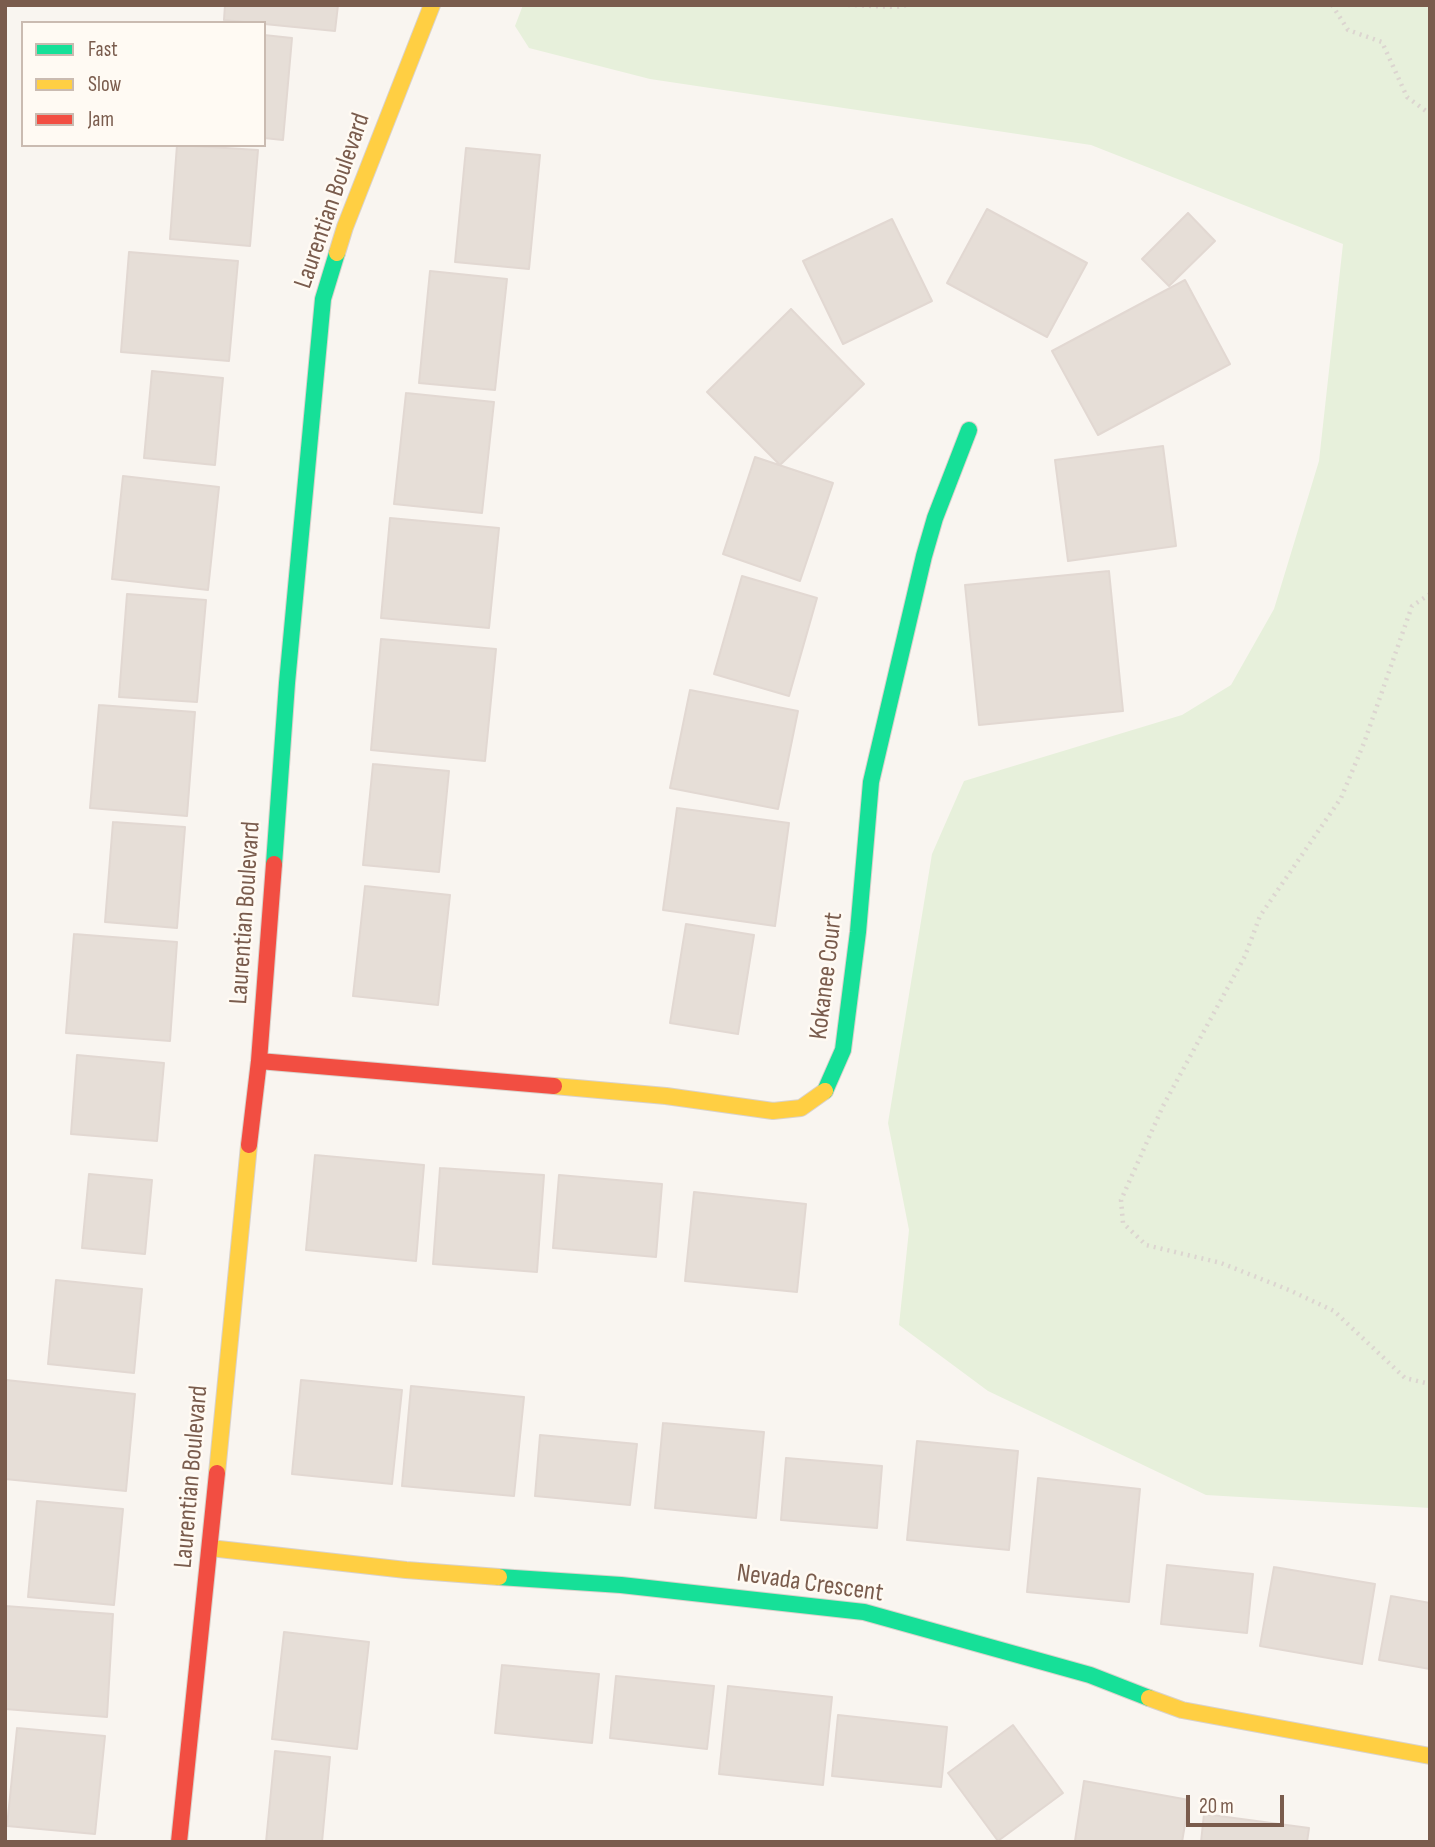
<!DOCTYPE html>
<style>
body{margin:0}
#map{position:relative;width:1435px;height:1847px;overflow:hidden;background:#f9f5f0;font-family:"Sofia Sans Condensed",sans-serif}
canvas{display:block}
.frame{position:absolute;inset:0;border:7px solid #7a5c4d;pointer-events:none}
.legend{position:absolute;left:21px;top:21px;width:245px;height:126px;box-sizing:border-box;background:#fffaf3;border:2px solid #cabbb1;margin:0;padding:9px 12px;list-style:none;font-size:21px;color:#7a5c4d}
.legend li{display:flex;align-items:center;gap:14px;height:35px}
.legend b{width:35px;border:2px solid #cabbb1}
.scale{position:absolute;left:1186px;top:1795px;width:98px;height:32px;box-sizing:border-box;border:4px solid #7a5c4d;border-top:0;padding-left:9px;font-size:21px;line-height:24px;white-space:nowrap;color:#7a5c4d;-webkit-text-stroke:5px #fffaf3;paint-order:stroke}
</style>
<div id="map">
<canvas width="1435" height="1847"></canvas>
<div class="frame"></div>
<ul class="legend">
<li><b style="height:9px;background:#16e098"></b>Fast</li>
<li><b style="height:9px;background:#ffcf43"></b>Slow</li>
<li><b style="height:9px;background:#f24e42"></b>Jam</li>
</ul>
<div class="scale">20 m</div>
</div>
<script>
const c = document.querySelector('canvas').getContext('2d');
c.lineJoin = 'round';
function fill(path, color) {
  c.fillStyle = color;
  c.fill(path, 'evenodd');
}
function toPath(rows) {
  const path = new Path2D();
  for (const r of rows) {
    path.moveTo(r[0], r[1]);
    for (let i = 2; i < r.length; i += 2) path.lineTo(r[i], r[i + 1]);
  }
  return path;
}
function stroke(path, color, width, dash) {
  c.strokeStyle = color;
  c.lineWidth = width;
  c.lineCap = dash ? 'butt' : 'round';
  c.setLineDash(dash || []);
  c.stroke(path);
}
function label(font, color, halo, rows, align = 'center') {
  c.font = font + ' "Sofia Sans Condensed",sans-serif';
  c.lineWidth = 5;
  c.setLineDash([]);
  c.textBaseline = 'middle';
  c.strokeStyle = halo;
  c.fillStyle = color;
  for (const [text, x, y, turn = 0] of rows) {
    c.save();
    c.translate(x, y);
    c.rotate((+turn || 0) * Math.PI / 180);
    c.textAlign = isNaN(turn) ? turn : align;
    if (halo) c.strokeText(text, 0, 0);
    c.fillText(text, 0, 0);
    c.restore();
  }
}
const green = toPath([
 [523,5,1430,5,1430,1508,1206,1495,988,1391,899,1325,909,1230,888,1123,932,854,964,781,1182,715,1231,685,1274,609,1319,461,1343,244,1091,145,650,79,529,48,515,26]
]);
const building = toPath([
 [225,5,338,5,335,31,224,20,225,5],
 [264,35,292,38,283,140,264,138,264,35],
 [177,145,258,150,250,246,170,239,177,145],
 [466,148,540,155,529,269,455,262,466,148],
 [987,209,1087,263,1047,337,947,283,987,209],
 [1188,213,1215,241,1169,286,1142,259,1188,213],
 [892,219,932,301,843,344,803,261,892,219],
 [129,252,238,261,229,361,121,352,129,252],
 [430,271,507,279,495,390,419,383,430,271],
 [1185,280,1230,364,1098,435,1052,351,1185,280],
 [791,309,864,384,780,465,707,392,791,309],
 [152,371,223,378,215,465,144,458,152,371],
 [406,393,494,402,482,513,394,504,406,393],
 [1163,446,1176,546,1068,561,1055,460,1163,446],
 [755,457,833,483,800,581,723,554,755,457],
 [123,476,219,487,208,590,112,579,123,476],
 [390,518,499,528,489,628,381,618,390,518],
 [1109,571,1123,711,979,725,965,585,1109,571],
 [742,576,817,598,789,696,714,674,742,576],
 [127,594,206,600,197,702,119,697,127,594],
 [381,639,496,649,485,761,371,750,381,639],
 [690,690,798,711,778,809,670,788,690,690],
 [99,705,195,712,187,816,90,808,99,705],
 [373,764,449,771,439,872,363,865,373,764],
 [677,808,789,823,775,926,663,910,677,808],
 [113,822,185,827,177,928,105,922,113,822],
 [365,886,450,895,438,1005,353,996,365,886],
 [686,924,754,935,738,1034,670,1023,686,924],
 [74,934,177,942,170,1041,66,1033,74,934],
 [77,1055,164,1063,157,1141,71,1134,77,1055],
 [315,1155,424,1165,416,1261,306,1250,315,1155],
 [440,1168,544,1175,537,1272,433,1264,440,1168],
 [89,1174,152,1180,145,1254,82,1248,89,1174],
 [559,1175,662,1184,656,1257,553,1248,559,1175],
 [694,1192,806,1204,797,1292,685,1281,694,1192],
 [56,1280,142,1289,134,1373,48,1364,56,1280],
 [6,1380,135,1394,126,1491,5,1479,6,1380],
 [301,1380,402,1390,392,1484,292,1474,301,1380],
 [411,1386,524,1397,514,1496,402,1486,411,1386],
 [663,1423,764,1432,756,1518,655,1508,663,1423],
 [540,1435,637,1444,630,1505,535,1496,540,1435],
 [917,1441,1018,1451,1009,1550,907,1540,917,1441],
 [786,1458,882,1466,877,1528,781,1520,786,1458],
 [1038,1478,1140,1489,1129,1602,1027,1592,1038,1478],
 [37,1501,123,1509,114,1605,28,1597,37,1501],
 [1167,1565,1253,1574,1247,1633,1161,1624,1167,1565],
 [1274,1567,1375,1584,1362,1664,1260,1646,1274,1567],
 [1391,1596,1430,1603,1430,1669,1379,1660,1391,1596],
 [5,1606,113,1614,107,1717,5,1709,5,1606],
 [284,1632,369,1642,357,1749,272,1739,284,1632],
 [502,1665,599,1674,592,1743,495,1733,502,1665],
 [616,1676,714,1686,707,1749,610,1738,616,1676],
 [728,1686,832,1697,823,1785,719,1774,728,1686],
 [838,1715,947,1727,941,1787,832,1776,838,1715],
 [1013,1725,1063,1793,998,1841,948,1773,1013,1725],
 [17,1728,105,1736,95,1834,7,1826,17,1728],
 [275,1751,330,1757,322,1842,266,1842,275,1751],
 [1084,1781,1189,1800,1182,1842,1075,1841,1084,1781],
 [1204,1814,1309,1828,1307,1842,1201,1842,1204,1814]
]);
const path = toPath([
 [848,5,896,7,907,5],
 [1332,5,1348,30,1382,42,1407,97,1430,114],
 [1430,594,1412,606,1364,743,1341,798,1260,916,1245,956,1163,1106,1121,1200,1123,1223,1146,1245,1221,1263,1289,1290,1334,1311,1405,1378,1430,1384]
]);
const fast = toPath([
 [274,864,287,683,323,299,337,253],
 [825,1091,843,1050,858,932,871,782,924,556,935,518,969,430],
 [499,1577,621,1585,864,1612,1090,1675,1149,1698]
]);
const slow = toPath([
 [337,253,345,227,432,5],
 [554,1086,666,1096,773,1111,801,1108,825,1091],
 [217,1473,249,1145],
 [210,1548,406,1570,499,1577],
 [1149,1698,1182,1710,1430,1756]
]);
const jam = toPath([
 [259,1061,554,1086],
 [249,1145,259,1061,274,864],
 [179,1842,217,1473]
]);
const streetNames = [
 ["Laurentian Boulevard",333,201,-71],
 ["Laurentian Boulevard",246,913,-86],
 ["Kokanee Court",827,976,-83],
 ["Laurentian Boulevard",192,1477,-85],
 ["Nevada Crescent",810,1584,8]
];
fill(green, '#e7f0db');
fill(building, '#e6ded7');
stroke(building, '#e2d8d2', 2);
stroke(fast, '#d9d2cb', 18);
stroke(slow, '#d9d2cb', 18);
stroke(jam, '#d9d2cb', 18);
stroke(path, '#dcd5d0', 4.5, [2, 5]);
stroke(fast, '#16e098', 16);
stroke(slow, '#ffcf43', 16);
stroke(jam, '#f24e42', 16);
label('26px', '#7a5c4d', '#fffaf3', streetNames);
</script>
